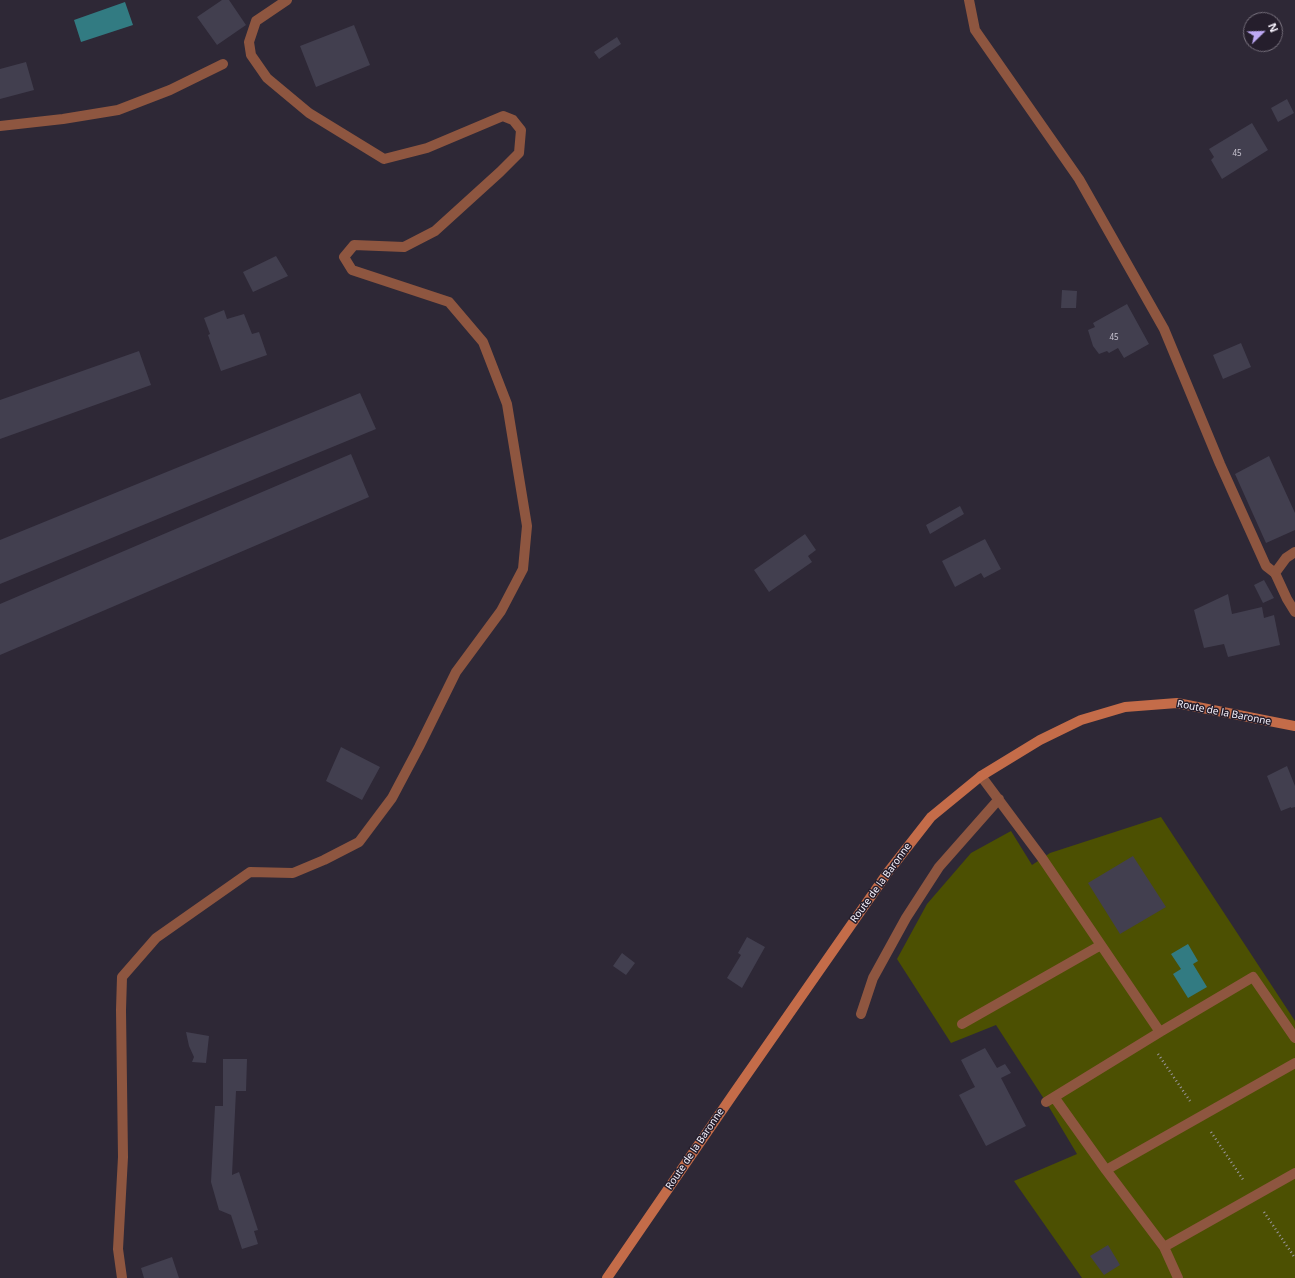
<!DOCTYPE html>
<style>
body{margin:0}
#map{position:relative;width:1295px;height:1278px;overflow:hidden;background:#2e2836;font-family:"Noto Sans",sans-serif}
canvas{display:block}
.north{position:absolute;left:1243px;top:12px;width:40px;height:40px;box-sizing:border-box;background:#251e2c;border:1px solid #79737f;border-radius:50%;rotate:67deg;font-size:11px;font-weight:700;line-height:16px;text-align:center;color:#f6f2fc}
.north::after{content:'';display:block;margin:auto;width:14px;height:18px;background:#bea9f4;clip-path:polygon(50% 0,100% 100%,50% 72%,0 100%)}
</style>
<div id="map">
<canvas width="1295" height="1278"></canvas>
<div class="north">N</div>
</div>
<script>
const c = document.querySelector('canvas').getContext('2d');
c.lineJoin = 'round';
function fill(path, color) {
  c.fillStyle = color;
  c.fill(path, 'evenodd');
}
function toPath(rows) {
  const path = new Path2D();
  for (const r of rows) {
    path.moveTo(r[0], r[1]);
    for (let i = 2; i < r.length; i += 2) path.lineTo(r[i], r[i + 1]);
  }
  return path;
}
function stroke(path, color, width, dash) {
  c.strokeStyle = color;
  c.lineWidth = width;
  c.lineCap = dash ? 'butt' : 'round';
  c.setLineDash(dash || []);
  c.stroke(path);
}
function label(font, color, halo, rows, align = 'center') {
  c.font = font + ' "Noto Sans",sans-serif';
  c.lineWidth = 3;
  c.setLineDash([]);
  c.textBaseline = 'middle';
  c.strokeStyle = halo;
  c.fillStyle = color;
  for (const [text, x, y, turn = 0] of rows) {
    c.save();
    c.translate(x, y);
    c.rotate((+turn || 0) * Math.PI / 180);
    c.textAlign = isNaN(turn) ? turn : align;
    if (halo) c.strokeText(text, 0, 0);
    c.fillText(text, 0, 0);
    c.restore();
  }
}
const green = toPath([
 [1161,817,1295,1021,1295,1278,1082,1278,1014,1181,1077,1154,1046,1102,996,1025,951,1043,897,959,927,904,971,853,1011,831,1032,865,1050,853]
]);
const water = toPath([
 [125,2,133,25,81,42,74,20],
 [1188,944,1198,961,1193,964,1207,987,1188,998,1173,974,1181,969,1171,954]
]);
const building = toPath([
 [222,0,229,0,246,25,217,45,197,17],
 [354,25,370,65,316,87,300,46],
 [617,37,621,44,599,59,594,52],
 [26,62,34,90,0,99,0,69],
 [1287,99,1294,113,1278,122,1271,108],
 [1252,123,1268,150,1222,179,1211,160,1214,157,1209,149],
 [276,256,288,276,253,292,243,272],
 [1062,290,1077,291,1076,308,1061,308],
 [1127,304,1149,344,1124,358,1118,348,1109,353,1107,351,1099,354,1093,346,1088,330,1095,327,1093,323],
 [224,310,227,319,244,314,252,334,259,332,267,355,221,371,208,335,210,334,204,318],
 [1241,343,1251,367,1223,379,1213,355],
 [139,351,151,385,0,439,0,400],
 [360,393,376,429,0,584,0,540],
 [351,454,369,497,0,655,0,604],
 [1269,456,1295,513,1295,530,1266,543,1235,474],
 [960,506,964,514,930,534,926,525],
 [805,534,816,550,808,556,812,562,769,592,754,570],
 [985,539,1001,569,984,578,981,573,955,587,942,561],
 [1264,580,1274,598,1263,603,1254,585],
 [1228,594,1232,614,1262,607,1264,618,1274,615,1280,645,1228,657,1224,644,1204,648,1194,610],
 [341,747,380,767,362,800,326,781],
 [1287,766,1295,786,1295,807,1291,808,1291,807,1281,811,1267,776],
 [1133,856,1166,907,1120,934,1088,883],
 [747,937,765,947,742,988,727,978,741,955,738,953],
 [622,953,635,963,626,975,613,966],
 [186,1032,209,1036,206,1063,192,1062,194,1057,189,1046],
 [985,1048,997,1068,1005,1064,1011,1073,1001,1078,1026,1126,986,1146,959,1095,975,1087,961,1060],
 [223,1059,247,1059,246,1091,236,1091,232,1175,239,1172,258,1230,254,1231,258,1244,242,1249,231,1215,219,1210,211,1182,215,1106,223,1106],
 [1108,1245,1120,1265,1104,1275,1090,1256],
 [172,1257,179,1278,144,1278,141,1268]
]);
const path = toPath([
 [1158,1054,1190,1101],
 [1211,1132,1244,1181],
 [1264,1212,1295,1258]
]);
const service = toPath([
 [969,0,975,30,1079,179,1164,329,1220,464,1266,566,1275,573],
 [0,126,63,119,118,110,170,90,223,64],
 [981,776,1042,858,1160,1032,1046,1102],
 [861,1014,873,978,906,918,939,867,999,799],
 [962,1024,1101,945],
 [1160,1032,1253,977,1295,1038],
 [1054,1097,1106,1170,1164,1247,1178,1278],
 [1106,1170,1295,1063],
 [1164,1247,1295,1173],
 [122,1278,118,1249,123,1157,121,1010,122,977,156,938,250,872,293,873,324,860,359,842,392,798,419,747,456,672,501,611,523,569,527,526,507,404,483,342,449,302,352,270,344,257,354,245,404,247,435,231,500,172,519,153,521,130,513,120,503,116,427,148,384,159,309,113,267,78,251,55,249,42,256,21,287,0]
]);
const minor = toPath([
 [1295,552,1286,558,1275,573,1287,599,1295,612]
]);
const secondary = toPath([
 [607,1278,734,1093,888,872,931,817,981,776,1040,740,1081,720,1125,707,1177,703,1295,726]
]);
const numberNames = [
 ["45",1237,154],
 ["45",1114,338]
];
const streetNames = [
 ["Route de la Baronne",1224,713,11],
 ["Route de la Baronne",881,883,-54],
 ["Route de la Baronne",695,1149,-56]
];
fill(green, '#4c5002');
fill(water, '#327b82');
fill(building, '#423f4f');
stroke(path, '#9b97a2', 2.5, [1, 3]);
stroke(service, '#8e5640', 10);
stroke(minor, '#8e5640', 10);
stroke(secondary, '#c46c49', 10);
label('8px', '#c9c5d1', null, numberNames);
label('10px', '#f6f2fc', '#251e2c', streetNames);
</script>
